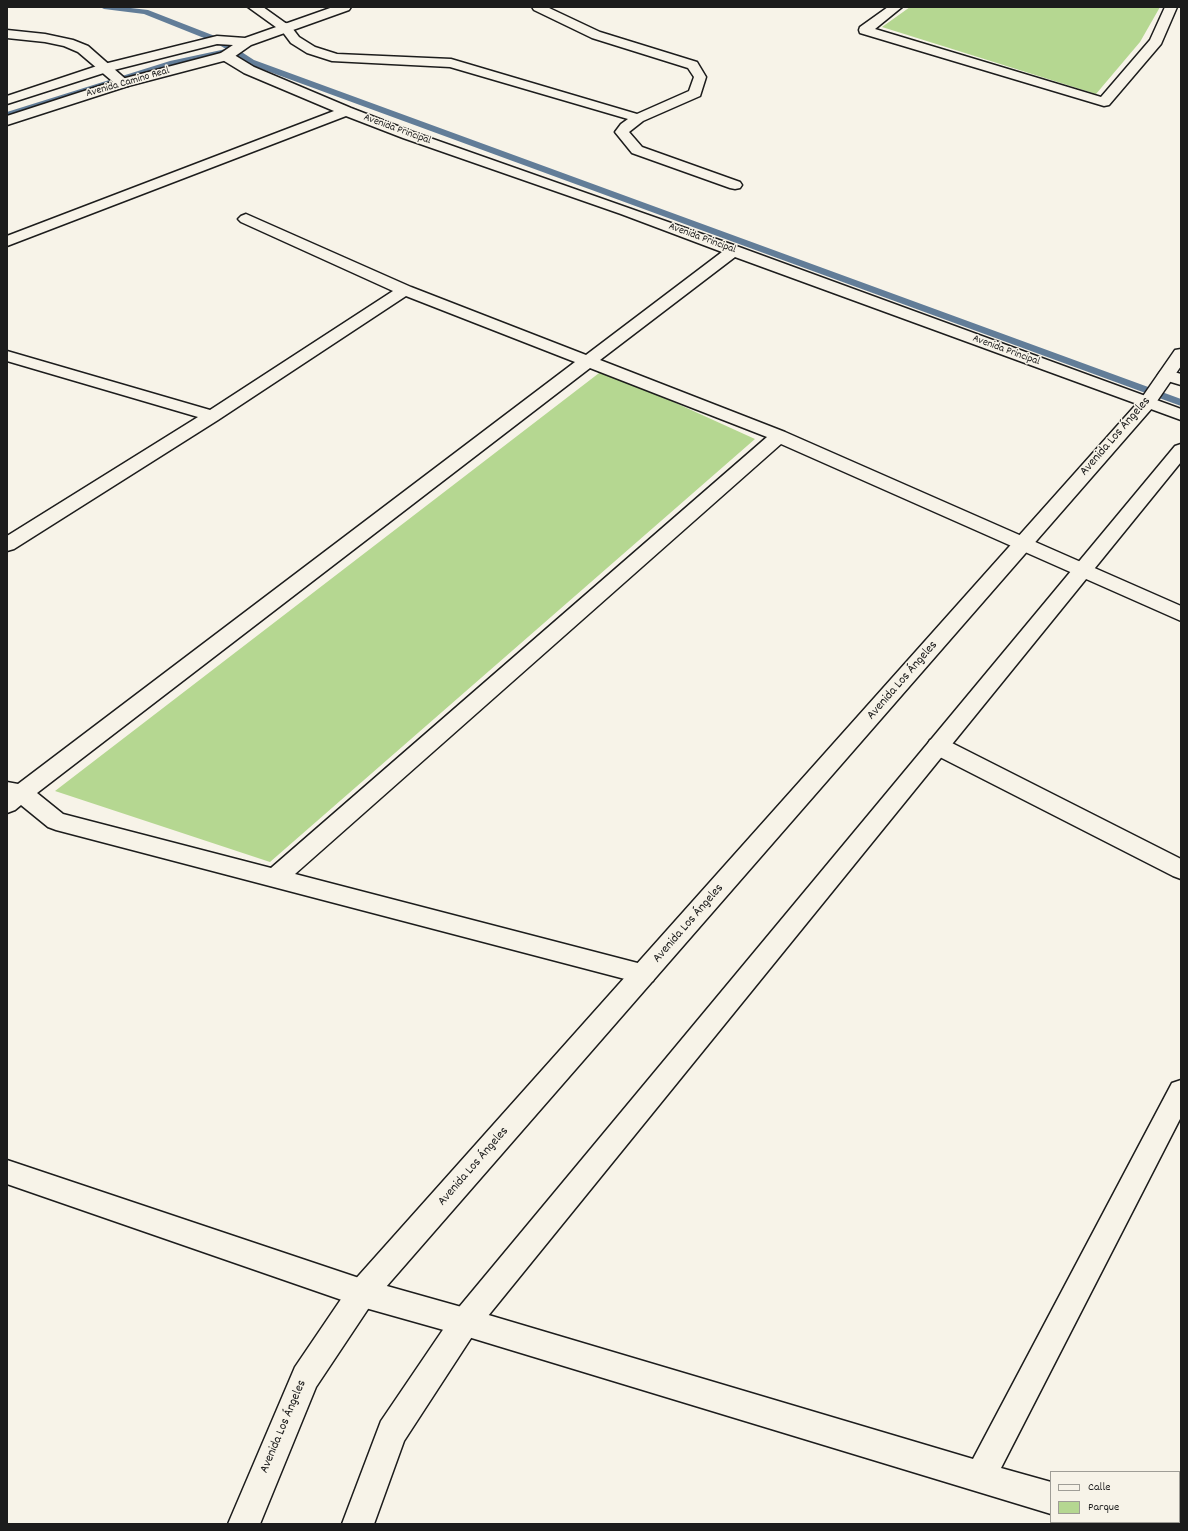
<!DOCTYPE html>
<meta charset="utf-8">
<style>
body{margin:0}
#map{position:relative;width:1188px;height:1531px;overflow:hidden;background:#f7f3e8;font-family:Dekko,sans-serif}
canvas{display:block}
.frame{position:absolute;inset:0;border:8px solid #1c1c1c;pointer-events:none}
.legend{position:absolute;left:1050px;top:1471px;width:130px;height:52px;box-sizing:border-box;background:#f7f3e8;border:1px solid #9f9d96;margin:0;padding:5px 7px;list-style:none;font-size:12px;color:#1c1c1c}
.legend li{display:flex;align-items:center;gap:8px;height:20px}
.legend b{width:20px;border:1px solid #9f9d96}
</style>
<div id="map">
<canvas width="1188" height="1531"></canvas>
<div class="frame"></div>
<ul class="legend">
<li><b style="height:5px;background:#f7f3e8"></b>Calle</li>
<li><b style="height:11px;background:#b5d791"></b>Parque</li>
</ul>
</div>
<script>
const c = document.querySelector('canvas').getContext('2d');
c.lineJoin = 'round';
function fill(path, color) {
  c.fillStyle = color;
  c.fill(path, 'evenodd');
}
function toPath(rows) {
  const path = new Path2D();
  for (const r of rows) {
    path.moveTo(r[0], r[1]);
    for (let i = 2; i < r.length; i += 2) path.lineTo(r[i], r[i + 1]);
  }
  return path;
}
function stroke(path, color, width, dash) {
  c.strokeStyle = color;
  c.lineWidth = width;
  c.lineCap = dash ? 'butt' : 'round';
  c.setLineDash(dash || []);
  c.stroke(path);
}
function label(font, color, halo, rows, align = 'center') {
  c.font = font + ' Dekko,sans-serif';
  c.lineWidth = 3;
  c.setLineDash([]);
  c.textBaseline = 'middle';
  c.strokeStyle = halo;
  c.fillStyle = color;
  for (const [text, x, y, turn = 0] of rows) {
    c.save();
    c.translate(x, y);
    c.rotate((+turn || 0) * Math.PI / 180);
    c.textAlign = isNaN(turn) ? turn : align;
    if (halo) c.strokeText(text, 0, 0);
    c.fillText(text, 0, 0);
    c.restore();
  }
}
const green = toPath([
 [910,7,1160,7,1140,42,1096,94,882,27],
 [603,370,755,439,270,862,55,791]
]);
const stream = toPath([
 [100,7,122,7,148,10,220,38,254,60,1181,399,1181,406,248,64,231,52,175,65,7,117,7,112,170,61,226,49,214,42,144,14,104,9,100,7]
]);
const service = toPath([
 [532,7,547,7,600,32,697,62,706,77,700,96,643,121,629,132,642,147,740,182,742,185,740,188,735,189,730,188,632,153,615,132,621,124,628,119,450,67,332,61,307,53,291,43,279,27,281,24,285,23,289,24,299,37,315,47,337,54,451,59,637,114,689,91,694,77,688,68,592,38,534,10,532,7]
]);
const minor = toPath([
 [248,7,263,7,291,27,290,30,280,30,248,7],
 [888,7,902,7,875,29,1101,97,1150,40,1165,7,1177,7,1161,44,1109,105,1104,106,860,33,859,30,860,27,888,7],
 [7,30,45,34,73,40,88,46,130,83,128,86,123,87,118,86,78,52,64,46,45,42,7,38,7,30],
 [226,52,231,53,254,67,351,108,413,132,739,247,1181,409,1181,420,735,257,600,360,785,432,1181,606,1181,621,781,444,295,874,653,967,656,974,653,981,644,984,56,830,48,827,21,805,15,810,7,813,7,782,18,784,575,362,406,296,218,420,14,549,7,551,7,536,198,417,7,361,7,351,210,410,393,291,241,222,238,219,241,216,246,214,411,287,586,355,722,252,621,214,403,138,346,116,7,246,7,236,334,111,244,73,221,59,219,56,221,53,226,52],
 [590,368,767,437,271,868,63,814,37,793,590,368],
 [1167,370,1181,374,1181,385,1161,379,1158,375,1161,371,1167,370],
 [938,738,946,740,1181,859,1181,879,1173,876,930,752,927,746,930,740,938,738],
 [1181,1080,1181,1117,1001,1468,1051,1482,1051,1514,465,1336,362,1307,7,1184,7,1160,362,1279,465,1308,973,1459,1172,1083,1181,1080],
 [1118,1522,1156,1522,1157,1524,1119,1524,1118,1522]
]);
const tertiary = toPath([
 [1181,349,1181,366,1153,407,372,1303,316,1387,260,1524,228,1524,295,1367,352,1283,1141,399,1175,350,1181,349],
 [1181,444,1181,462,475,1332,404,1441,374,1524,342,1524,381,1421,455,1312,1175,446,1181,444]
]);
const secondary = toPath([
 [333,7,351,7,349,10,251,45,231,59,128,86,7,125,7,116,118,80,221,53,233,45,217,44,110,71,7,104,7,96,100,65,217,36,245,38,333,7]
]);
const farStreetnames = [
 ["Avenida Camino Real",128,83,-16],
 ["Avenida Principal",397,130,20],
 ["Avenida Principal",702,239,20],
 ["Avenida Principal",1006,351,20]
];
const streetNames = [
 ["Avenida Los Ángeles",1116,437,-49],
 ["Avenida Los Ángeles",903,681,-49],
 ["Avenida Los Ángeles",689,924,-49],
 ["Avenida Los Ángeles",474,1167,-49],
 ["Avenida Los Ángeles",284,1427,-67]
];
fill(green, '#b5d791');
fill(stream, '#627d98');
stroke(service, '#1c1c1c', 3);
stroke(minor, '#1c1c1c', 3);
stroke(tertiary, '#1c1c1c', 3);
stroke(secondary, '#1c1c1c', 3);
fill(service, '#f7f3e8');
fill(minor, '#f7f3e8');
fill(tertiary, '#f7f3e8');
fill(secondary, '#f7f3e8');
label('11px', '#1c1c1c', '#f7f3e8', farStreetnames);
label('13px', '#1c1c1c', '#f7f3e8', streetNames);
</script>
